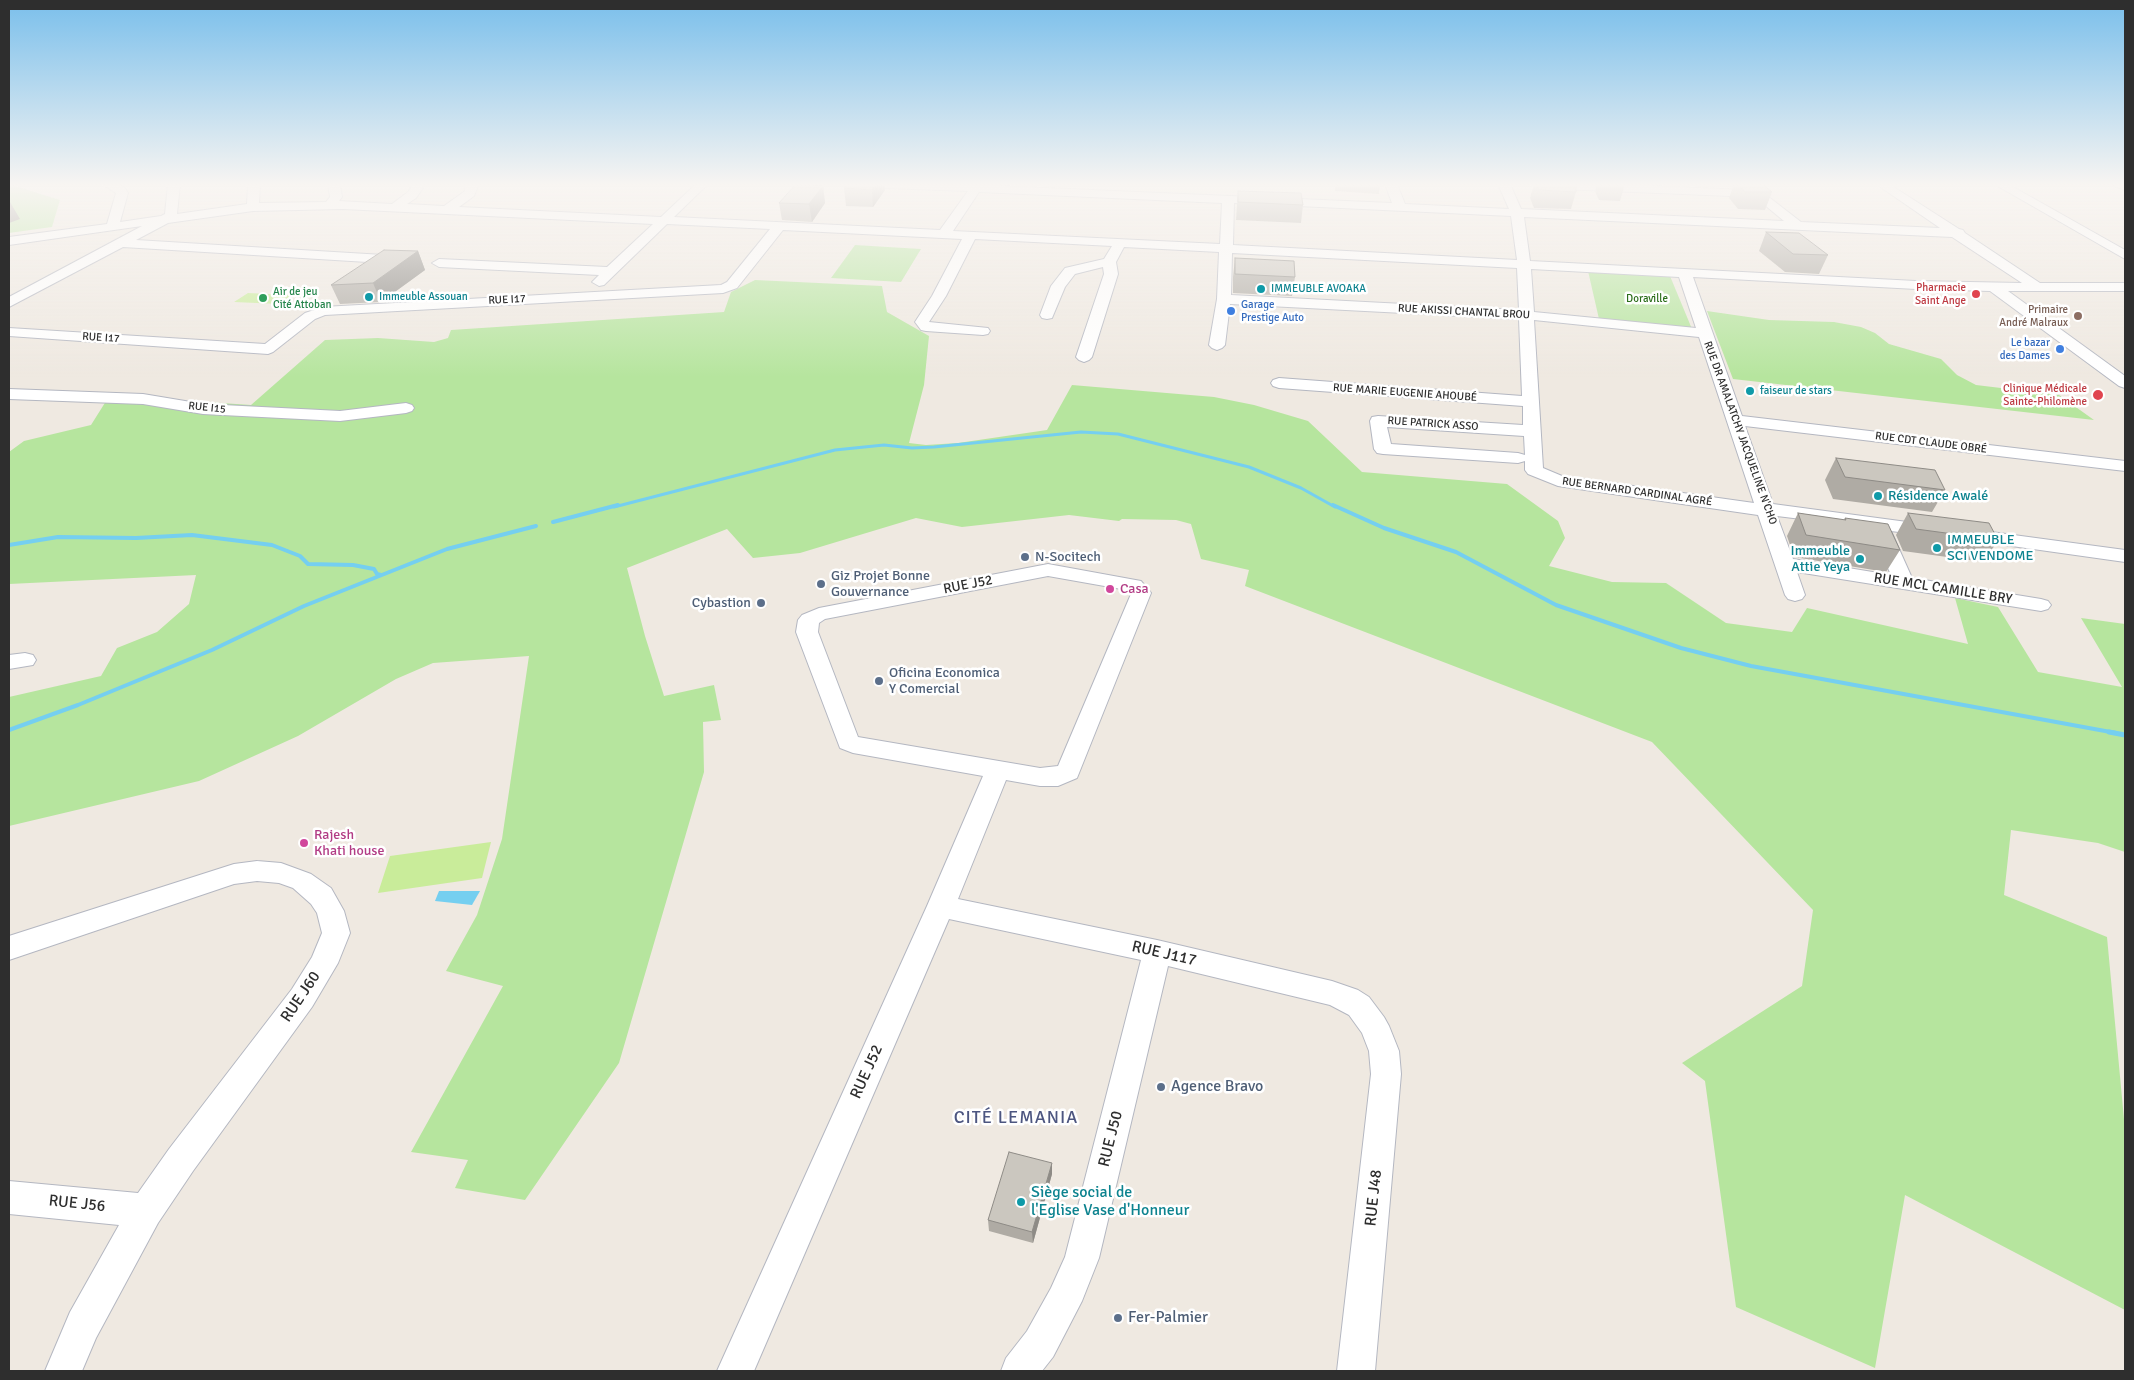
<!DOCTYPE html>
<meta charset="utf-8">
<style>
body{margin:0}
#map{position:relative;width:2134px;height:1380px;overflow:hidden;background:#efe9e1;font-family:Signika,sans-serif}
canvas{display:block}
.frame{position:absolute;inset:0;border:10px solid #2e2e2e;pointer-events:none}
</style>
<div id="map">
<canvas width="2134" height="1380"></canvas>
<div class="frame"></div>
</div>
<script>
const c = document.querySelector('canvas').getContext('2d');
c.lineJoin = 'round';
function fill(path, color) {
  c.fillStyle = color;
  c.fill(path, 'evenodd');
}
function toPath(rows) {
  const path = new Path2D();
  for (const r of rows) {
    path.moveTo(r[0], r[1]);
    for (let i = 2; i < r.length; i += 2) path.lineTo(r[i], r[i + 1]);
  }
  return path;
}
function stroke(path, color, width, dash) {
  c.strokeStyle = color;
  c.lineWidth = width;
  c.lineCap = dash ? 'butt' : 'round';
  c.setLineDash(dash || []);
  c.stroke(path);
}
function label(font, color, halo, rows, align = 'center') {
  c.font = font + ' Signika,sans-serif';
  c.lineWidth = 5;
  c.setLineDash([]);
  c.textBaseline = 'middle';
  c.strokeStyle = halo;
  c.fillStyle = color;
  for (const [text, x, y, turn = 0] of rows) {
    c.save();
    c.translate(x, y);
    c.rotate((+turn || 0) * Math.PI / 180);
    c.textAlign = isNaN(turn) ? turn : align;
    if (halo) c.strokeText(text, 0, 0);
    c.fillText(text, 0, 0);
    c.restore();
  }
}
const green = toPath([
 [9,184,60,200,52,227,9,233],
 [855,245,921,249,901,282,831,278],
 [1588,271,1670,276,1692,329,1599,319],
 [755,280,882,286,887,312,929,336,924,385,909,443,926,445,958,443,1047,430,1072,385,1214,397,1254,405,1308,421,1362,472,1507,484,1558,521,1565,538,1549,566,1612,582,1666,583,1726,623,1792,632,1807,608,1968,644,1955,598,1998,607,2038,672,2122,687,2081,618,2125,624,2125,852,2098,843,2011,830,2004,895,2107,937,2125,1130,2125,1310,1905,1195,1875,1368,1736,1307,1705,1081,1682,1063,1802,986,1813,910,1652,742,1245,586,1249,570,1201,559,1191,524,1176,520,1122,519,1119,521,1069,515,962,527,916,518,800,553,753,558,727,529,627,568,645,636,664,696,714,685,721,720,703,722,704,772,619,1063,525,1200,455,1188,468,1160,411,1152,503,986,446,971,477,915,502,839,529,656,433,663,396,679,298,736,199,781,9,826,9,697,101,676,117,648,157,632,189,604,196,575,9,584,9,452,24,441,91,425,108,398,190,408,206,402,251,405,325,340,378,338,434,342,448,338,451,330,724,312,731,292],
 [1707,311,1769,320,1834,322,1861,327,1875,333,1889,344,1941,359,1957,375,1976,385,2059,395,2094,420,1733,379]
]);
const pitch = toPath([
 [248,293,292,295,279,304,234,302],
 [491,842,482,878,378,893,390,856]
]);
const water = toPath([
 [439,891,480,891,472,905,435,901]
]);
const streamFar2 = toPath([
 [614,507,835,450,884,445,912,448,934,447,1081,432,1118,434,1249,467,1301,488,1335,507]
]);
const streamFar1 = toPath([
 [1333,505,1384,528,1456,552,1556,605,1681,648,1751,666,2116,733],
 [553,522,618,505],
 [9,545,58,537,136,538,192,535,272,545,300,556,308,564,353,565,374,569,377,574,381,575],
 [9,730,78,705,212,650,304,606,447,549,536,526]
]);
const stream = toPath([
 [2109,732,2125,735]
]);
const minor = toPath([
 [102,184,116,184,125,188,128,193,120,222,161,216,165,214,168,184,180,184,177,214,247,204,248,184,260,184,259,203,326,202,330,197,328,184,340,184,342,197,339,201,392,204,408,192,411,188,409,184,421,184,423,188,416,198,407,204,444,206,465,191,464,184,476,184,478,186,474,196,459,207,661,217,696,184,708,184,674,217,940,230,968,191,886,188,882,186,880,184,953,184,1392,203,1385,184,1397,184,1405,204,1509,209,1498,184,1510,184,1521,209,1784,221,1755,197,1536,188,1530,184,1604,184,1745,190,1739,184,1752,184,1801,222,1940,228,1876,184,1889,184,1959,229,1963,230,1965,233,2040,283,2125,283,2125,291,2008,291,2125,376,2125,388,2119,386,1990,291,1916,289,1693,277,1742,416,2125,461,2125,471,1745,426,1773,504,1937,526,1940,530,1937,534,1930,536,1891,531,1912,578,2041,599,2048,601,2051,605,2048,609,2041,611,1797,572,1805,595,1802,599,1795,601,1788,599,1785,595,1758,515,1558,486,1528,474,1525,470,1525,461,1518,463,1383,454,1377,453,1374,449,1370,421,1372,417,1378,416,1523,425,1523,406,1279,388,1273,386,1271,383,1273,380,1279,378,1522,396,1519,319,1230,304,1225,345,1222,348,1217,350,1212,348,1209,345,1217,299,1219,252,1124,247,1116,262,1118,274,1092,357,1089,360,1084,362,1079,360,1076,357,1104,274,1103,267,1075,274,1065,287,1052,318,1047,319,1042,318,1040,315,1051,286,1065,268,1104,259,1112,246,975,239,946,296,929,322,988,328,990,331,988,334,983,335,926,331,921,330,915,322,932,296,962,239,783,230,737,288,723,293,325,315,315,319,273,352,268,354,9,336,9,328,265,344,305,313,323,307,721,285,727,282,770,229,667,224,604,285,599,286,592,282,599,275,439,267,432,263,439,259,607,267,653,224,343,209,253,211,168,223,136,240,400,256,407,260,400,264,123,247,9,307,9,297,142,226,9,245,9,237,107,224,116,193,102,184],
 [979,192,1222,203,1220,244,953,231,979,192],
 [1234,203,1511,216,1517,260,1233,245,1234,203],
 [1524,217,1952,237,2022,283,1916,281,1530,261,1524,217],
 [1232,253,1517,268,1519,310,1231,295,1232,253],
 [1531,269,1679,277,1696,328,1534,312,1531,269],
 [1534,320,1699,337,1754,503,1562,476,1543,468,1534,320],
 [1387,427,1524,436,1525,455,1518,453,1391,444,1387,427],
 [1777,516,1874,528,1872,531,1891,575,1793,559,1777,516],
 [1994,184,2008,184,2125,250,2125,259,1994,184],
 [2113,184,2125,184,2125,190,2115,186,2113,184],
 [9,389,143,394,203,404,340,411,406,403,412,405,414,408,412,411,406,413,340,421,203,414,143,404,9,399,9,389],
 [1969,529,2125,550,2125,562,1962,539,1959,535,1962,531,1969,529],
 [1048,564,1141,581,1151,593,1077,778,1058,786,1040,786,1006,780,958,899,1157,940,1332,981,1358,990,1369,997,1384,1017,1389,1026,1399,1051,1401,1074,1375,1371,1337,1371,1371,1074,1369,1051,1362,1033,1349,1015,1330,1005,1168,966,1099,1258,1082,1301,1053,1357,1042,1371,1001,1371,1006,1358,1027,1331,1051,1288,1065,1257,1141,960,949,919,754,1371,717,1371,927,906,983,776,853,753,840,748,796,632,798,620,802,615,819,608,1048,564],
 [1048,576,1127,590,1131,594,1058,766,1040,768,858,737,818,632,819,623,825,619,1048,576],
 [25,653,33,655,36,660,33,665,9,669,9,655,25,653],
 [257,861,281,863,311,874,331,888,344,911,350,933,338,963,312,1007,193,1171,158,1223,96,1338,82,1371,45,1371,70,1312,119,1225,9,1214,9,1181,138,1193,169,1149,292,989,312,957,322,933,317,913,311,904,293,888,279,883,257,881,234,884,9,960,9,936,234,864,257,861]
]);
const wall = toPath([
 [1335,184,1380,184,1379,194,1335,191],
 [1534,184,1576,184,1576,192,1571,209,1534,208,1530,198],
 [1597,184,1625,184,1620,201,1599,200,1595,192],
 [1734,184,1762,184,1772,192,1765,210,1738,209,1729,198],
 [823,186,825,203,812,222,782,220,779,203],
 [844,188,885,190,873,207,846,206],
 [1238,191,1303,205,1301,223,1236,220],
 [1766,232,1828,255,1819,274,1785,272,1759,251],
 [418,251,425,270,381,302,340,304,331,285],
 [1235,258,1295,277,1292,296,1233,293,1233,277],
 [1836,458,1945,490,1932,512,1833,499,1825,480],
 [1798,513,1844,520,1845,518,1900,550,1886,572,1794,557,1787,536],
 [1908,513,1998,540,1984,562,1903,551,1896,535],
 [1052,1163,1052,1174,1033,1243,989,1231,988,1220]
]);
const shadedWall = toPath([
 [876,184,884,184,885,190,873,207,872,190],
 [823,186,825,203,812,222,809,204],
 [9,202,10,202,20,219,9,223],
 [418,251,425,270,381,302,373,283],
 [1052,1163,1052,1174,1033,1243,1032,1232]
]);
const building = toPath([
 [848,184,876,184,872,190,844,188,848,184],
 [1536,184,1576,184,1576,192,1539,190,1536,184],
 [1738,184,1762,184,1772,192,1745,192,1738,184],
 [795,185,823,186,809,204,779,203,795,185],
 [1238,191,1301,193,1303,205,1238,202,1238,191],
 [1766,232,1799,233,1828,255,1793,254,1766,232],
 [384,250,418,251,373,283,331,285,384,250],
 [1235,258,1294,261,1295,277,1235,274,1235,258],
 [1836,458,1935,470,1945,490,1845,477,1836,458],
 [1798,513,1846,520,1845,518,1888,524,1900,550,1806,535,1798,513],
 [1908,513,1989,523,1998,540,1916,529,1908,513],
 [1009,1152,1052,1163,1032,1232,988,1220,1009,1152]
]);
const markers = [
 [1261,289,5,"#0f9aa8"],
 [1976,294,5,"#e0444e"],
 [369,297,5,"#0f9aa8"],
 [263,298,5,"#2e9e5b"],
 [1231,311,5,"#3f7fe0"],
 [2078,316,5,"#8d6e63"],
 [2060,349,5,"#3f7fe0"],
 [1750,391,5,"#0f9aa8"],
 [2098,395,6,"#e0444e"],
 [1878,496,5,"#0f9aa8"],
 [1937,548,5,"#0f9aa8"],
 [1025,557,5,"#5c6f8a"],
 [1860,559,5,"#0f9aa8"],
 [821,584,5,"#5c6f8a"],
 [1110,589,5,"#d1479c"],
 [761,603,5,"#5c6f8a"],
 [879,681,5,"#5c6f8a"],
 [304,843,5,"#d1479c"],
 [1161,1087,5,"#5c6f8a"],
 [1021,1202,5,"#0f9aa8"],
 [1118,1318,5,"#5c6f8a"]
];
const farHealthnames = [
 ["Pharmacie",1966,288],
 ["Saint Ange",1966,301],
 ["Clinique Médicale",2087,389],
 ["Sainte-Philomène",2087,402]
];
const farCulturenames = [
 ["IMMEUBLE AVOAKA",1271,289],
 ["Immeuble Assouan",379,297],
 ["faiseur de stars",1760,391]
];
const farLeisurenames = [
 ["Air de jeu",273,292],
 ["Cité Attoban",273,305]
];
const farParknames = [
 ["Doraville",1647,299]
];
const farStreetnames = [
 ["RUE I17",507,300,-3],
 ["RUE AKISSI CHANTAL BROU",1464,312,3],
 ["RUE I17",101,338,4],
 ["RUE MARIE EUGENIE AHOUBÉ",1405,393,4],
 ["RUE I15",207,408,6],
 ["RUE PATRICK ASSO",1433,424,4],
 ["RUE DR AMALATCHY JACQUELINE N'CHO",1740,433,70],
 ["RUE CDT CLAUDE OBRÉ",1931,443,7],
 ["RUE BERNARD CARDINAL AGRÉ",1637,492,8]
];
const farShopnames = [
 ["Garage",1241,305],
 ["Prestige Auto",1241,318],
 ["Le bazar",2050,343,"right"],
 ["des Dames",2050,356,"right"]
];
const farEducationnames = [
 ["Primaire",2068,310],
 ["André Malraux",2068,323]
];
const cultureNames = [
 ["Résidence Awalé",1888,496],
 ["IMMEUBLE",1947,540],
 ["SCI VENDOME",1947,556],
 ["Immeuble",1850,551,"right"],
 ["Attie Yeya",1850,567,"right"]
];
const serviceNames = [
 ["N-Socitech",1035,557],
 ["Giz Projet Bonne",831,576],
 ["Gouvernance",831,592],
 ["Cybastion",751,603,"right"],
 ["Oficina Economica",889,673],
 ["Y Comercial",889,689]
];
const streetNames = [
 ["RUE J52",968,585,-11],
 ["RUE MCL CAMILLE BRY",1943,589,9]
];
const hotelNames = [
 ["Casa",1120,589],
 ["Rajesh",314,835],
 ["Khati house",314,851]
];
const nearStreetnames = [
 ["RUE J117",1164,954,13],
 ["RUE J60",301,997,-56],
 ["RUE J52",867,1072,-66],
 ["RUE J50",1111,1139,-76],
 ["RUE J48",1374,1198,-84],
 ["RUE J56",77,1204,6]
];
const nearServicenames = [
 ["Agence Bravo",1171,1087],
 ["Fer-Palmier",1128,1318]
];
const nearCulturenames = [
 ["Siège social de",1031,1193],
 ["l'Eglise Vase d'Honneur",1031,1211]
];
const nearNeighbourhoodnames = [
 ["CITÉ LEMANIA",1016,1118]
];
fill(green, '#b6e59e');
fill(pitch, '#c9ec9a');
fill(water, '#75cff0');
stroke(streamFar2, '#75cff0', 3);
stroke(streamFar1, '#75cff0', 4);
stroke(stream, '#75cff0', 5);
stroke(minor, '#b4b7c1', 2);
fill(minor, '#fff');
fill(wall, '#afaba4');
fill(shadedWall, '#8e8b86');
fill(building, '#cbc7bf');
stroke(building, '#8e8b86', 1);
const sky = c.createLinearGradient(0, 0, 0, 377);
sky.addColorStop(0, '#7abfeb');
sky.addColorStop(0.49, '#f8f5f2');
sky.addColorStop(1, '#f8f5f200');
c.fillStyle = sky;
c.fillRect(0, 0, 2134, 377);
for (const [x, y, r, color] of markers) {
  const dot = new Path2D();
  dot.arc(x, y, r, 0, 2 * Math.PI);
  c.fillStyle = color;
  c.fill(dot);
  stroke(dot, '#fff', 2);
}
label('11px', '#be3a42', '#fff', farHealthnames, 'right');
label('11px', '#0d838f', '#fff', farCulturenames, 'left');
label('11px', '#27864d', '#fff', farLeisurenames, 'left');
label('11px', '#2c6e1b', '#fff', farParknames);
label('11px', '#2e2e2e', '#fff', farStreetnames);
label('11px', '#366cbe', '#fff', farShopnames, 'left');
label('11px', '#785e54', '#fff', farEducationnames, 'right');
label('14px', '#0d838f', '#fff', cultureNames, 'left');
label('14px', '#4e5e75', '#fff', serviceNames, 'left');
label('14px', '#2e2e2e', '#fff', streetNames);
label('14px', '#b23c85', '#fff', hotelNames, 'left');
label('16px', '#2e2e2e', '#fff', nearStreetnames);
label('16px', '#4e5e75', '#fff', nearServicenames, 'left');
label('16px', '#0d838f', '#fff', nearCulturenames, 'left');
c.letterSpacing = '1px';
label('18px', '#4d5680', '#fff', nearNeighbourhoodnames);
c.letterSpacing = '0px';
</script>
